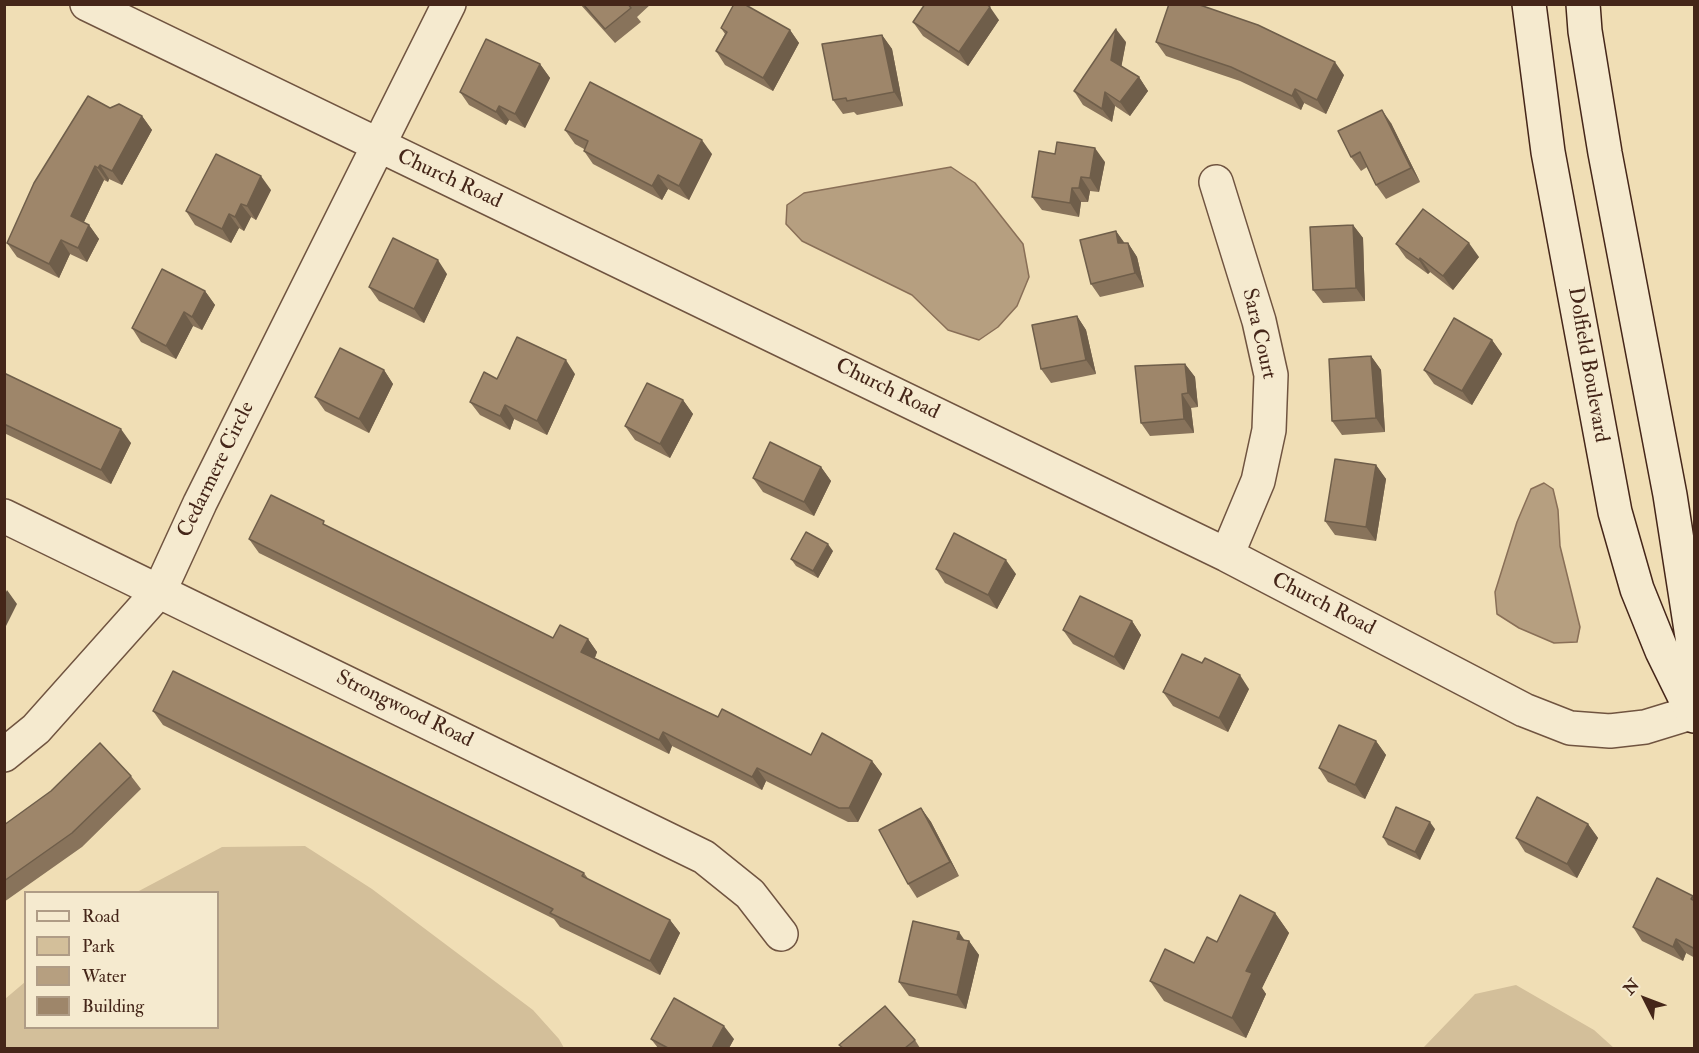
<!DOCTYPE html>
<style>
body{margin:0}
#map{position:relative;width:1699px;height:1053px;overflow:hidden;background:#f0deb5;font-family:"IM FELL Double Pica",serif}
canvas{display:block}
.frame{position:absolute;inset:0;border:6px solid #452619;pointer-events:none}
.legend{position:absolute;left:24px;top:891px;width:195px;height:138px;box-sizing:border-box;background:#f5eacf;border:2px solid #af9c86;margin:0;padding:8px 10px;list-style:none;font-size:18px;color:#452619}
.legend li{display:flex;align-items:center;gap:12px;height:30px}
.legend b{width:30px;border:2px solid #af9c86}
.north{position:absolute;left:1615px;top:969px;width:60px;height:60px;-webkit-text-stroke:4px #f5eacf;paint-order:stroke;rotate:312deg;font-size:16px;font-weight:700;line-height:24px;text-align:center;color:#452619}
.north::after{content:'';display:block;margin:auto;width:21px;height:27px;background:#452619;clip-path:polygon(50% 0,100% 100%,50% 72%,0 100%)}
</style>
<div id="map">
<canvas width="1699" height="1053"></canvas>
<div class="frame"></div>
<ul class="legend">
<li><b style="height:8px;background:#f5eacf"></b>Road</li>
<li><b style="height:16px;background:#d3bf9a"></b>Park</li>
<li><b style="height:16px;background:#b69f80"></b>Water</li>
<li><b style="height:16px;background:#9e866a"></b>Building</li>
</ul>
<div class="north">N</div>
</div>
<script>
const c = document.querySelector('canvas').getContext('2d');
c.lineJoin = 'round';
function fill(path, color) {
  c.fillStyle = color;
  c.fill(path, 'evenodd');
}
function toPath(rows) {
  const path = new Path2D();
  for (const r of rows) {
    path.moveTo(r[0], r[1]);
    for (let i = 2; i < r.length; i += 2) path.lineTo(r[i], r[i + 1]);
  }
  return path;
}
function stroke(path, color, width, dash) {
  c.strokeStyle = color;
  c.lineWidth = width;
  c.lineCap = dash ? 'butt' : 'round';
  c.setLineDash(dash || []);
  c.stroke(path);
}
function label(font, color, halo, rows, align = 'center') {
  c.font = font + ' "IM FELL Double Pica",serif';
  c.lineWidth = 6;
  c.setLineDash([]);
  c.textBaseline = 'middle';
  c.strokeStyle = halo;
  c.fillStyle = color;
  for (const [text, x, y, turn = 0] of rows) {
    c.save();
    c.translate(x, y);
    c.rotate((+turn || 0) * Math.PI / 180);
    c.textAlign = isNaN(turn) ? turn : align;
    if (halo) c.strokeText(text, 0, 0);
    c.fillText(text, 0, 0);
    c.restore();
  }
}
const green = toPath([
 [305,846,372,889,533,1010,559,1039,564,1048,5,1048,5,999,25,982,26,1028,218,1028,218,892,137,892,222,847],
 [1516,985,1594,1030,1614,1048,1423,1048,1475,994]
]);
const water = toPath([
 [951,167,975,183,1023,244,1029,277,1017,306,998,327,979,340,948,330,912,295,802,241,786,224,787,205,804,193,951,167],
 [1544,483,1553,489,1558,510,1560,546,1580,627,1577,642,1554,643,1519,628,1497,614,1495,592,1517,522,1531,489,1544,483]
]);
const street = toPath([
 [87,4,1227,555,1524,710,1570,728,1610,731,1645,727,1694,712],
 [1216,182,1259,321,1271,375,1269,430,1258,481,1227,555],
 [4,516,704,857,750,894,781,934],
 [4,755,36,729,160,590,200,503,449,4]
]);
const secondary = toPath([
 [1529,4,1548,152,1615,512,1637,589,1662,651,1694,716],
 [1583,4,1585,31,1605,153,1670,495,1693,643,1693,707]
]);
const wall = toPath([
 [580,4,651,4,637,17,641,22,615,43],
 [999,20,968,66,923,36,913,22],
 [721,28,790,30,799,43,773,91,725,65,716,51,725,34],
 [882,35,892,49,903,106,857,115,854,112,843,114,833,100],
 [1126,42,1121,67,1139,77,1148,91,1130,116,1115,106,1112,122,1083,105,1074,91],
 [1156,42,1344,75,1326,114,1304,103,1301,110,1240,81,1166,56],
 [540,64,550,78,525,128,509,120,506,125,469,105,460,92],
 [110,108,142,116,152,130,122,185,109,179,108,182,104,180,84,222,89,225,99,239,87,262,70,254,59,278,17,257,7,243],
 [1391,123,1420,182,1386,199,1376,185,1367,167,1361,171,1351,157],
 [565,130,712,154,689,200,668,189,662,200,593,164,584,151,584,149,575,144],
 [1105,162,1099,192,1090,191,1088,202,1081,202,1079,217,1042,210,1032,197],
 [271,190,256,220,251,217,244,231,239,228,231,243,195,225,186,211],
 [1353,225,1363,238,1365,301,1323,303,1313,290],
 [1116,231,1124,243,1128,243,1137,257,1144,287,1100,297,1091,284],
 [1396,244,1479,257,1453,290,1430,272,1428,274,1406,258],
 [447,274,424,323,379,301,369,287],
 [205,291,215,305,202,330,193,326,176,359,141,342,132,328],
 [1077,316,1086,330,1096,374,1051,383,1041,369],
 [1492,340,1502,354,1472,405,1434,384,1424,370],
 [1371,356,1381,370,1385,432,1342,435,1332,421],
 [1185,364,1195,377,1198,407,1191,408,1194,433,1150,436,1141,423],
 [384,370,393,384,369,433,325,411,315,397],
 [4,373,131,443,111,484,4,433],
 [575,374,547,435,514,419,510,430,480,415,470,402],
 [683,400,693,414,670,458,635,440,625,426],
 [1376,465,1386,479,1376,541,1335,535,1325,521],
 [821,467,831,481,814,516,763,492,753,478],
 [328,527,553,638,588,639,597,652,595,658,718,717,811,755,872,761,882,774,858,822,848,822,766,781,762,790,672,746,669,754,259,553,249,539],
 [833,551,818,578,796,566,791,559],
 [936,569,1016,574,997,609,945,583],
 [1132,621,1141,635,1124,670,1073,644,1063,630],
 [1249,689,1228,732,1173,706,1163,692],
 [153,711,584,873,589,880,670,920,680,933,660,975,560,927,554,919,163,725],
 [1376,741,1386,755,1365,799,1328,782,1319,768],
 [131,776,141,789,82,847,4,902,4,825],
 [921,808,931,822,959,876,917,898,908,884],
 [1588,824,1598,838,1577,878,1525,852,1516,838],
 [1435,829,1420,860,1388,845,1383,837],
 [1693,896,1695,898,1695,958,1686,953,1683,961,1642,941,1633,927],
 [1275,913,1289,933,1262,988,1266,994,1246,1038,1164,1001,1150,981,1194,963,1217,942],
 [965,940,969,941,979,955,966,1009,909,996,899,982],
 [651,1039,734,1039,729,1048,658,1048],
 [915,1040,920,1048,842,1048]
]);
const shadedWall = toPath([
 [990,7,999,20,968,66,959,52],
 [1116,29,1126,42,1120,74,1111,60],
 [790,30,799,43,773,91,763,78],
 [882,35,892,49,903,106,894,92],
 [1335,62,1344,75,1326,114,1317,100],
 [540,64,550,78,525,128,515,114],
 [1139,77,1148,91,1130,116,1120,102],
 [1295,89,1304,103,1301,110,1292,96],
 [1105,92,1115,106,1112,122,1102,109],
 [499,106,509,120,506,125,496,112],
 [1382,110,1391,123,1420,182,1411,168],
 [142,116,152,130,122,185,112,171],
 [702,140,712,154,689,200,679,186],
 [1095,148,1105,162,1099,192,1090,178],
 [100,165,109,179,108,182,98,168],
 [95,166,104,180,80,230,71,216],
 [658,175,668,189,662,200,652,186],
 [261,176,271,190,256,220,247,206],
 [1081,177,1090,191,1088,202,1079,188],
 [1072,188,1081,202,1079,217,1070,203],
 [241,204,251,217,244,231,235,217],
 [229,214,239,228,231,243,222,229],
 [89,225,99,239,87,262,78,248],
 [1353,225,1363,238,1365,301,1356,288],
 [1116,231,1126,245,1118,243],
 [61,240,70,254,59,278,49,264],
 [1128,243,1137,257,1144,287,1135,273],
 [1469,243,1479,257,1453,290,1443,276],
 [1420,258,1430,272,1428,274,1419,260],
 [438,260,447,274,424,323,414,309],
 [205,291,215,305,202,330,192,317],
 [184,312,193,326,176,359,166,346],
 [1077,316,1086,330,1096,374,1086,360],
 [1492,340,1502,354,1472,405,1462,391],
 [1371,356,1381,370,1385,432,1376,418],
 [566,360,575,374,547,435,537,421],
 [1185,364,1195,377,1198,407,1188,393],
 [384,370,393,384,369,433,359,419],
 [1182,394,1191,408,1194,433,1184,419],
 [683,400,693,414,670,458,660,444],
 [505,405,514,419,510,430,500,416],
 [121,429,131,443,111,484,101,470],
 [1376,465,1386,479,1376,541,1366,527],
 [821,467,831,481,814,516,804,502],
 [828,544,833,551,818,578,813,571],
 [1006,560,1016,574,997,609,988,595],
 [7,590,17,604,4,630,4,596],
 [1132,621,1141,635,1124,670,1114,657],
 [588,639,597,652,591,666,581,652],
 [1240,675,1249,689,1228,732,1219,718],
 [663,732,672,746,669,754,659,740],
 [1376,741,1386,755,1365,799,1355,785],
 [872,761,882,774,858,822,849,808],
 [757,768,766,781,762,790,752,777],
 [921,808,931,822,959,876,950,862],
 [1430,822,1435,829,1420,860,1415,852],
 [1588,824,1598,838,1577,878,1567,864],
 [1275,913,1289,933,1262,988,1266,994,1246,1038,1232,1018,1246,971],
 [670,920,680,933,660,975,650,961],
 [959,932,968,945,969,941,979,955,966,1009,957,995,957,939],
 [1676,939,1686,953,1683,961,1673,947],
 [724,1026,734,1039,729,1048,712,1048]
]);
const building = toPath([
 [583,4,628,4,631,8,605,29,583,4],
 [734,4,744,4,790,30,763,78,716,51,727,32,721,28,734,4],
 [925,4,986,4,990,7,959,52,913,22,925,4],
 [1169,4,1197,4,1258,25,1335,62,1317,100,1295,89,1292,96,1231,67,1156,42,1169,4],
 [1116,29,1111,60,1139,77,1120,102,1105,92,1102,109,1074,91,1116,29],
 [882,35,894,92,847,101,846,98,833,100,822,44,882,35],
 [486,39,540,64,515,114,499,106,496,112,460,92,486,39],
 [590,82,702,140,679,186,658,175,652,186,584,151,588,141,565,130,590,82],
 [88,96,110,108,119,104,142,116,112,171,100,165,98,168,95,166,71,216,89,225,78,248,61,240,49,264,7,243,34,183,88,96],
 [1382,110,1411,168,1376,185,1360,152,1351,157,1338,131,1382,110],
 [1057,142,1095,148,1090,178,1081,177,1079,188,1072,188,1070,203,1032,197,1039,151,1055,154,1057,142],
 [216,154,261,176,247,206,241,204,235,217,229,214,222,229,186,211,216,154],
 [1423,209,1469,243,1443,276,1420,258,1419,260,1396,244,1423,209],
 [1353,225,1356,288,1313,290,1310,227,1353,225],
 [1116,231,1118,243,1128,243,1135,273,1091,284,1080,240,1116,231],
 [393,238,438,260,414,309,369,287,393,238],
 [162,269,205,291,192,317,184,312,166,346,132,328,162,269],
 [1077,316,1086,360,1041,369,1032,325,1077,316],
 [1454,318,1492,340,1462,391,1424,370,1454,318],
 [517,337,566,360,537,421,505,405,500,416,470,402,484,372,497,379,517,337],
 [340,348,384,370,359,419,315,397,340,348],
 [1371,356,1376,418,1332,421,1329,359,1371,356],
 [1185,364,1188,393,1182,394,1184,419,1141,423,1135,366,1185,364],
 [4,373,121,429,101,470,4,424,4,373],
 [647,383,683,400,660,444,625,426,647,383],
 [770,442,821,467,804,502,753,478,770,442],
 [1335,459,1376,465,1366,527,1325,521,1335,459],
 [271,495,324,521,323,524,553,638,560,625,588,639,581,652,718,717,722,709,811,755,822,733,872,761,849,808,839,808,757,768,752,777,663,732,659,740,249,539,271,495],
 [806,532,828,544,813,571,791,559,806,532],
 [954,533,1006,560,988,595,936,569,954,533],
 [1080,596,1132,621,1114,657,1063,630,1080,596],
 [1182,654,1202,663,1205,658,1240,675,1219,718,1163,692,1182,654],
 [173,671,584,873,582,876,670,920,650,961,550,913,553,909,153,711,173,671],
 [1339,725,1376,741,1355,785,1319,768,1339,725],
 [100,743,131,776,72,833,4,881,4,825,51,791,100,743],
 [1537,797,1588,824,1567,864,1516,838,1537,797],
 [1396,807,1430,822,1415,852,1383,837,1396,807],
 [921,808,950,862,908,884,879,830,921,808],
 [1657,878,1693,896,1691,899,1695,901,1695,949,1676,939,1673,947,1633,927,1657,878],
 [1240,895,1275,913,1246,971,1252,973,1232,1018,1150,981,1165,949,1194,963,1207,937,1217,942,1240,895],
 [913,921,959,932,957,939,969,941,957,995,899,982,913,921],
 [674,998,724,1026,712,1048,668,1048,651,1039,674,998],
 [885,1006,915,1040,905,1048,843,1048,839,1045,885,1006]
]);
const streetNames = [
 ["Church Road",449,180,25],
 ["Sara Court",1258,334,77],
 ["Dolfield Boulevard",1587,365,80],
 ["Church Road",887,390,26],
 ["Cedarmere Circle",217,470,-64],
 ["Church Road",1323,605,27],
 ["Strongwood Road",404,710,26]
];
fill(green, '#d3bf9a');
fill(water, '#b69f80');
stroke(water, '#896f57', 1.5);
stroke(street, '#705440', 36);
stroke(secondary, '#452619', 36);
stroke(street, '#f5eacf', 33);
stroke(secondary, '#f5eacf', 33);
fill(wall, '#88735b');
fill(shadedWall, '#6f5e4a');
fill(building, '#9e866a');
stroke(building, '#6f5e4a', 1.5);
label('21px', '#452619', '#f5eacf', streetNames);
</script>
